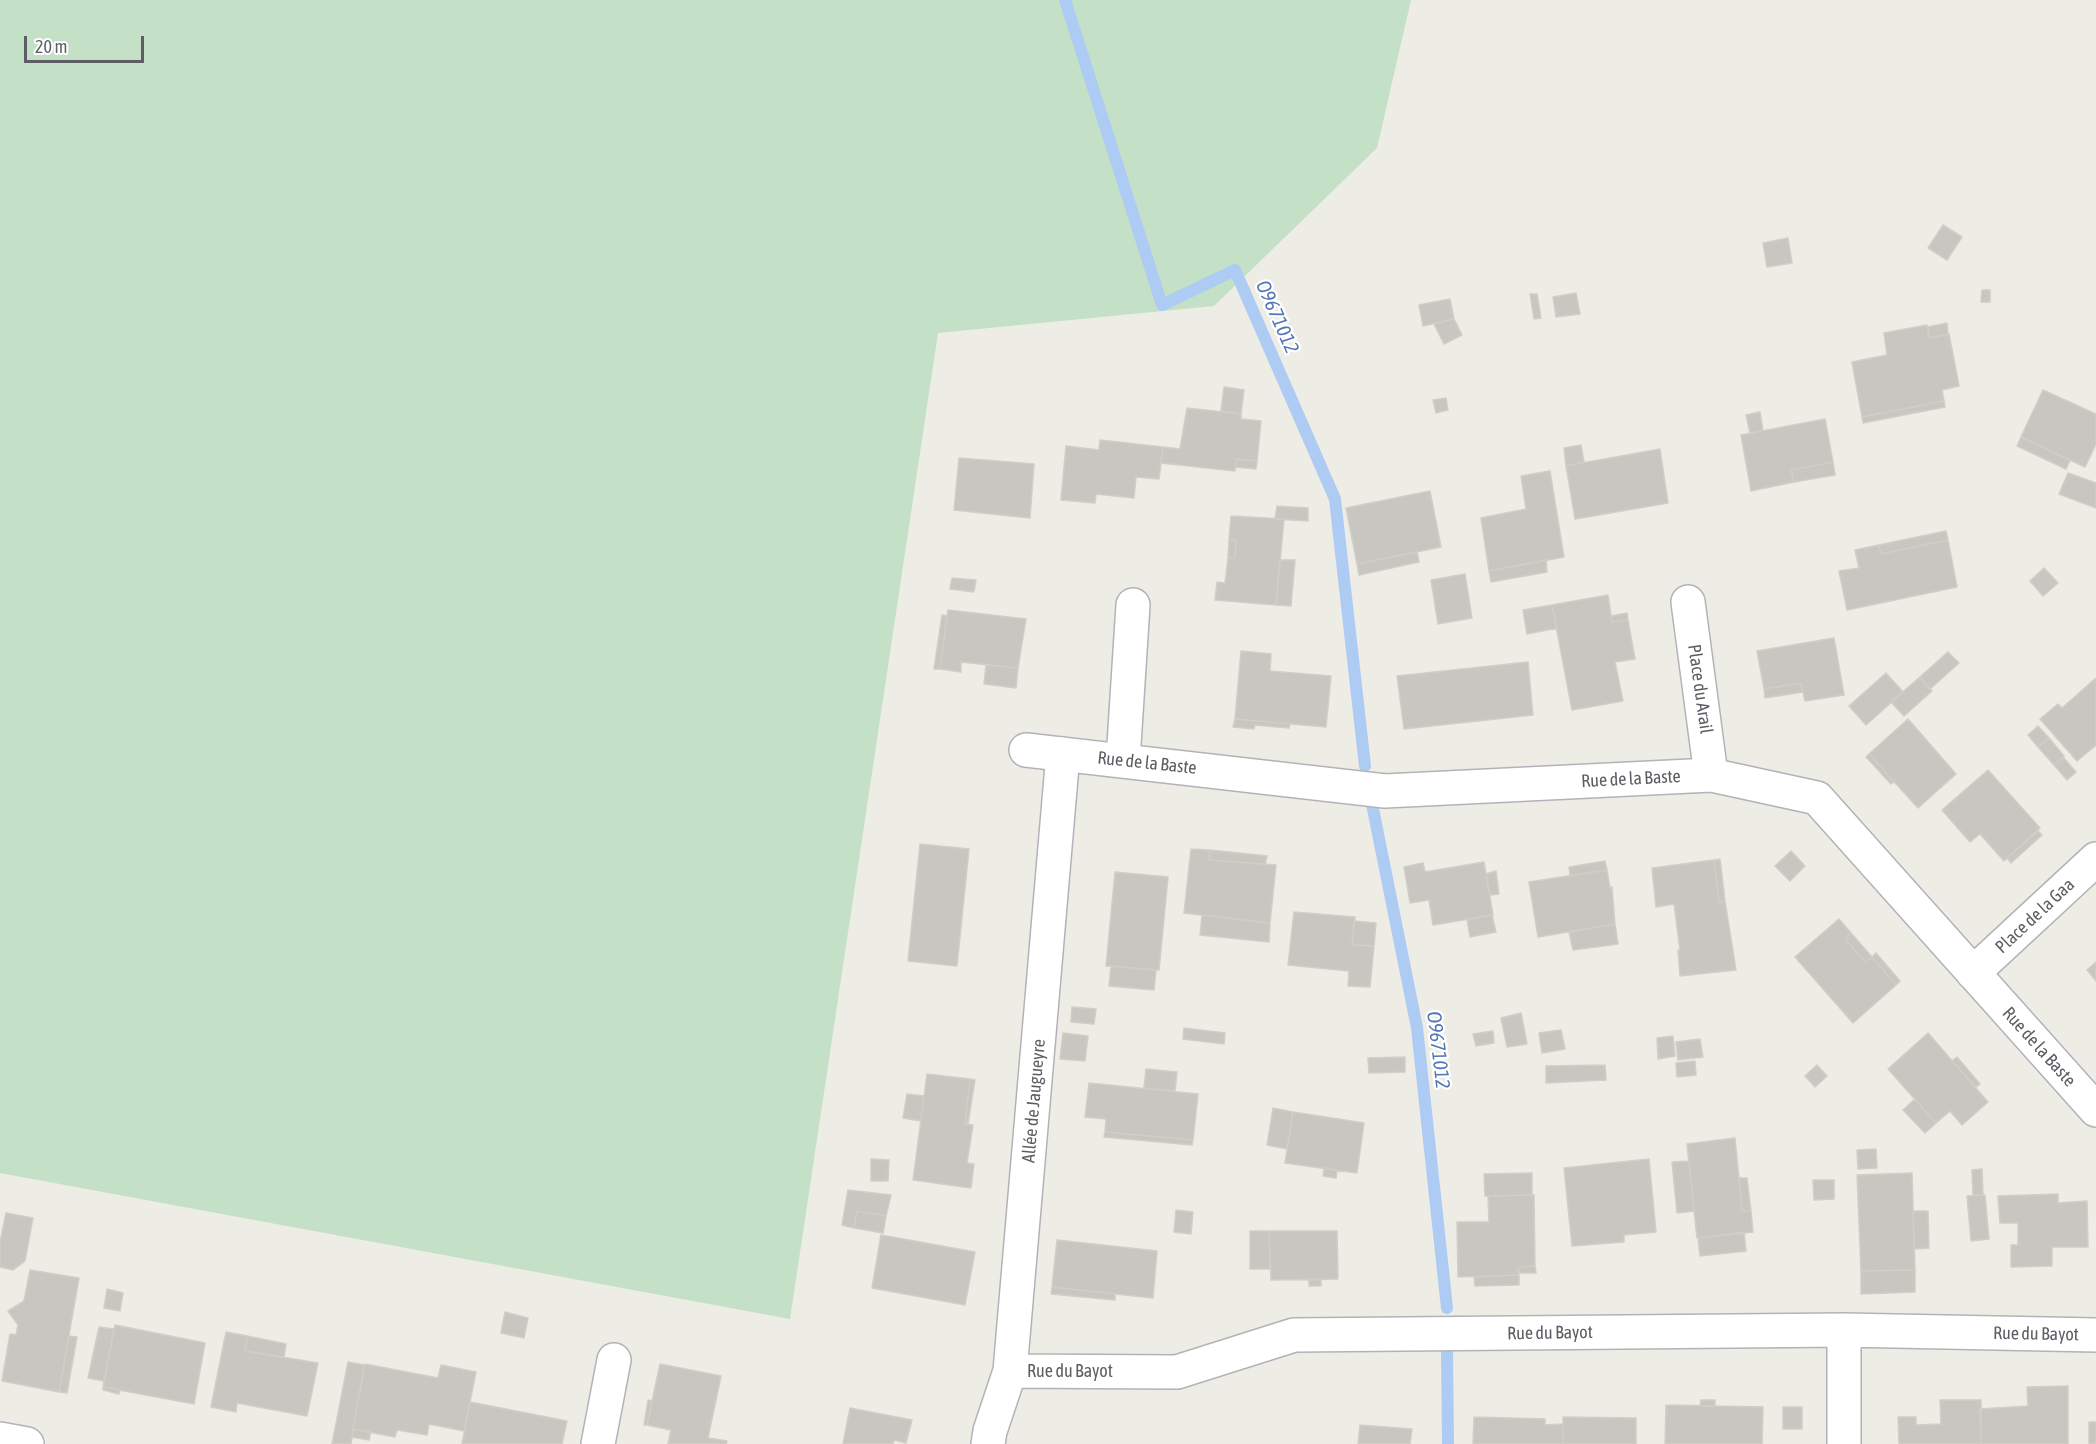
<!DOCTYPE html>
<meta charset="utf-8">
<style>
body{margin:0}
#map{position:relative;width:2096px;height:1444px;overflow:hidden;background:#edece5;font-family:"Asap Condensed",sans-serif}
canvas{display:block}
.scale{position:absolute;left:24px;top:36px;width:120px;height:27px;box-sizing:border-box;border:3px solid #5c5e63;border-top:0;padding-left:8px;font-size:18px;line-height:21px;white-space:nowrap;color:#5c5e63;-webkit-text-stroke:4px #fff;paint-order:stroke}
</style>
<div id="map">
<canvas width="2096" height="1444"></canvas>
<div class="scale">20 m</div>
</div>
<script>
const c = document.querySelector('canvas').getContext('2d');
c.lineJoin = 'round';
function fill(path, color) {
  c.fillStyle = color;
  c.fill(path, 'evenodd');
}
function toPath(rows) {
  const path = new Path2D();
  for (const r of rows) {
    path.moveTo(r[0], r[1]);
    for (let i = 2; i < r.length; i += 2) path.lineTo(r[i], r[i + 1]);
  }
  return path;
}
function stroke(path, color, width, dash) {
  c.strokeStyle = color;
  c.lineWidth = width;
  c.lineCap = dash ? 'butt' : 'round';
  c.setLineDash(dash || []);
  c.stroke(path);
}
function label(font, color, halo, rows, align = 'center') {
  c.font = font + ' "Asap Condensed",sans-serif';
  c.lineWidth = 4.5;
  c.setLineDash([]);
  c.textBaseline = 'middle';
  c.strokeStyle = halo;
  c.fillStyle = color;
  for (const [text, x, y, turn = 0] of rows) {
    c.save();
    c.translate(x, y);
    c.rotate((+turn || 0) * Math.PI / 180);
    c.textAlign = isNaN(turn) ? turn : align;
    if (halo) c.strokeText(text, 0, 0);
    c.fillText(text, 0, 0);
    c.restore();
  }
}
const green = toPath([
 [0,0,1411,0,1377,148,1214,306,938,333,790,1319,0,1173]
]);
const stream = toPath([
 [1065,0,1162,305,1235,270,1335,499,1365,766],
 [1371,799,1417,1028,1447,1308],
 [1447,1351,1448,1444]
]);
const building = toPath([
 [1943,225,1962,237,1947,260,1928,248,1943,225],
 [1788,238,1792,263,1767,267,1763,243,1788,238],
 [1982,290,1990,290,1990,302,1981,302,1982,290],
 [1576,293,1580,314,1556,317,1553,297,1576,293],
 [1530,294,1537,294,1541,318,1534,319,1530,294],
 [1450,299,1454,319,1423,326,1419,305,1450,299],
 [1454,319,1462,335,1444,344,1434,324,1454,319],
 [1947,323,1948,334,1929,338,1928,327,1947,323],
 [1927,325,1929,338,1949,334,1959,386,1942,390,1944,401,1862,417,1852,362,1887,355,1884,333,1927,325],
 [1224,387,1244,390,1241,414,1221,411,1224,387],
 [2043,390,2096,414,2096,444,2085,467,2021,437,2043,390],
 [1446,398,1448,410,1436,413,1433,400,1446,398],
 [1944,401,1945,407,1863,423,1862,417,1944,401],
 [1187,408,1241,414,1241,419,1261,421,1257,461,1236,459,1235,471,1161,463,1163,447,1180,449,1187,408],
 [1760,412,1763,431,1750,433,1746,415,1760,412],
 [1825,419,1833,462,1791,470,1794,482,1751,491,1741,435,1825,419],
 [2021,437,2070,460,2066,469,2017,446,2021,437],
 [1100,440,1163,447,1159,479,1136,477,1134,498,1096,494,1095,503,1061,500,1066,446,1099,450,1100,440],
 [1581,445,1584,462,1566,466,1564,448,1581,445],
 [1660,449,1668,503,1575,519,1566,466,1660,449],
 [959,458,1034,464,1030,518,954,510,959,458],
 [1236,459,1257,461,1256,469,1235,467,1236,459],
 [1833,462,1835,475,1794,482,1791,470,1833,462],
 [1550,471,1564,557,1489,571,1481,518,1526,509,1521,476,1550,471],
 [2068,473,2096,483,2096,508,2059,494,2068,473],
 [1430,491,1441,547,1357,564,1346,508,1430,491],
 [1277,506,1308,508,1308,521,1275,519,1277,506],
 [1231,516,1284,519,1276,605,1215,600,1217,582,1225,583,1228,558,1235,558,1236,540,1229,540,1231,516],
 [1946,531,1948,540,1881,554,1879,545,1946,531],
 [1229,540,1236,540,1235,558,1228,558,1229,540],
 [1948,540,1957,587,1847,610,1839,571,1859,568,1855,550,1879,545,1881,554,1948,540],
 [1417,552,1419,562,1359,575,1357,564,1417,552],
 [1280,560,1295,560,1291,606,1276,605,1280,560],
 [1546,560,1547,572,1491,582,1489,571,1546,560],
 [2044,568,2058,583,2043,596,2030,581,2044,568],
 [1465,574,1472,618,1438,624,1431,580,1465,574],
 [952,578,976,580,974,592,950,589,952,578],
 [1608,595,1612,622,1628,620,1635,659,1615,662,1623,701,1572,710,1552,605,1608,595],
 [1552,605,1557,628,1527,634,1523,610,1552,605],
 [948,610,1026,619,1018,668,961,662,961,672,940,669,948,610],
 [1627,613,1628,620,1612,622,1611,616,1627,613],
 [942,615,947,616,940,669,934,669,942,615],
 [1834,638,1844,695,1805,701,1801,683,1764,689,1757,651,1834,638],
 [1241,651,1271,654,1270,671,1331,676,1326,727,1235,719,1241,651],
 [1948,652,1959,663,1930,689,1920,677,1948,652],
 [1528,662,1533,715,1404,729,1397,676,1528,662],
 [986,665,1018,668,1016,688,984,684,986,665],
 [1886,673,1903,692,1866,725,1849,706,1886,673],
 [1920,677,1932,691,1904,716,1891,702,1920,677],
 [2096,678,2096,745,2077,761,2040,719,2058,704,2062,708,2096,678],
 [1801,683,1803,692,1765,698,1764,689,1801,683],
 [1235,719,1290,724,1289,728,1255,725,1254,729,1233,727,1235,719],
 [1908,719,1956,774,1918,808,1869,754,1908,719],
 [2038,726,2049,738,2038,747,2028,735,2038,726],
 [2049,738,2064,756,2054,765,2038,747,2049,738],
 [1869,754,1894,782,1891,784,1866,757,1869,754],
 [2063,757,2076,772,2067,780,2054,765,2063,757],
 [1988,770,2040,828,2004,861,1980,834,1970,842,1942,810,1988,770],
 [2038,831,2042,835,2011,863,2007,858,2038,831],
 [920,844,969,849,957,966,908,961,920,844],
 [1191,849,1210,850,1209,860,1276,865,1270,923,1184,913,1191,849],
 [1210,850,1267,856,1265,864,1209,860,1210,850],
 [1791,851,1805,866,1790,881,1775,866,1791,851],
 [1720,859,1725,901,1719,902,1714,860,1720,859],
 [1714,860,1719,902,1725,901,1736,970,1680,976,1678,950,1680,950,1674,904,1656,907,1652,868,1714,860],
 [1605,861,1607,870,1570,876,1569,867,1605,861],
 [1484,862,1493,915,1433,925,1429,900,1410,903,1404,867,1423,863,1425,872,1484,862],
 [1607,870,1610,888,1612,887,1615,924,1538,937,1529,882,1607,870],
 [1496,871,1499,894,1490,895,1486,874,1496,871],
 [1115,872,1168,877,1159,970,1106,966,1115,872],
 [1294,912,1355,917,1352,945,1374,946,1370,987,1348,986,1349,971,1288,965,1294,912],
 [1202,915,1270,923,1269,942,1200,935,1202,915],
 [1492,915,1496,932,1470,937,1467,919,1492,915],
 [1839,919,1851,933,1845,939,1865,962,1872,957,1896,985,1853,1023,1795,957,1839,919],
 [1354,921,1376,923,1374,946,1352,945,1354,921],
 [1615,924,1618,944,1573,950,1569,932,1615,924],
 [1851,933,1872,957,1865,962,1845,939,1851,933],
 [1876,953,1900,981,1896,985,1872,957,1876,953],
 [2096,962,2096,981,2087,970,2096,962],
 [1111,966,1156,970,1154,990,1109,986,1111,966],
 [1072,1007,1096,1009,1094,1024,1071,1022,1072,1007],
 [1521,1013,1527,1044,1507,1047,1501,1018,1521,1013],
 [1184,1028,1225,1033,1224,1044,1183,1039,1184,1028],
 [1561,1030,1565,1049,1542,1053,1539,1033,1561,1030],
 [1493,1031,1494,1043,1476,1046,1473,1034,1493,1031],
 [1063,1033,1088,1036,1085,1061,1060,1059,1063,1033],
 [1928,1033,1988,1102,1962,1125,1950,1111,1936,1123,1888,1069,1928,1033],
 [1673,1036,1675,1056,1658,1059,1657,1038,1673,1036],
 [1700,1039,1703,1057,1678,1060,1676,1042,1700,1039],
 [1405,1057,1405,1072,1369,1073,1368,1058,1405,1057],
 [1957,1057,1980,1084,1976,1087,1952,1061,1957,1057],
 [1695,1061,1696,1075,1677,1077,1676,1063,1695,1061],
 [1605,1065,1606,1080,1546,1083,1546,1066,1605,1065],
 [1817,1065,1827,1076,1815,1087,1805,1076,1817,1065],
 [1146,1069,1177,1072,1175,1091,1144,1088,1146,1069],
 [927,1074,970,1079,965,1124,973,1125,967,1163,974,1164,971,1188,913,1180,927,1074],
 [970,1079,975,1080,968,1124,965,1124,970,1079],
 [1089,1083,1198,1094,1193,1140,1105,1132,1106,1119,1085,1117,1089,1083],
 [907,1094,924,1096,921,1121,903,1118,907,1094],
 [1915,1099,1936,1123,1925,1133,1903,1110,1915,1099],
 [1273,1108,1293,1112,1287,1149,1267,1145,1273,1108],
 [1293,1112,1364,1123,1357,1173,1285,1163,1293,1112],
 [1105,1132,1193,1140,1192,1145,1104,1137,1105,1132],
 [1735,1138,1742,1211,1751,1211,1753,1232,1697,1238,1687,1144,1735,1138],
 [1876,1149,1877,1168,1858,1169,1857,1150,1876,1149],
 [871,1159,889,1160,888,1181,871,1181,871,1159],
 [1649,1159,1656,1232,1624,1235,1624,1242,1572,1246,1564,1168,1649,1159],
 [1689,1161,1694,1211,1677,1213,1672,1162,1689,1161],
 [1324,1168,1337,1170,1336,1178,1323,1176,1324,1168],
 [1982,1169,1983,1195,1973,1195,1972,1170,1982,1169],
 [1532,1173,1532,1195,1485,1196,1484,1174,1532,1173],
 [1912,1173,1915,1270,1861,1271,1857,1175,1912,1173],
 [1739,1178,1747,1178,1751,1211,1742,1211,1739,1178],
 [1813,1180,1834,1180,1834,1199,1814,1200,1813,1180],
 [848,1190,891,1195,886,1216,857,1211,854,1228,842,1225,848,1190],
 [2058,1194,2058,1203,2087,1201,2088,1247,2052,1247,2052,1266,2011,1267,2011,1245,2018,1245,2018,1223,2000,1223,1998,1196,2058,1194],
 [1534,1195,1535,1266,1518,1267,1519,1275,1458,1277,1457,1222,1489,1222,1488,1196,1534,1195],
 [1985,1195,1989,1239,1971,1241,1967,1196,1985,1195],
 [1176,1210,1193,1212,1191,1234,1174,1232,1176,1210],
 [857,1211,886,1216,883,1233,854,1228,857,1211],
 [1913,1211,1928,1211,1929,1248,1914,1249,1913,1211],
 [6,1213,33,1218,25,1261,13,1270,0,1267,0,1242,6,1213],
 [1250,1231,1269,1231,1270,1269,1250,1269,1250,1231],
 [1269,1231,1337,1231,1338,1279,1271,1280,1269,1231],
 [1744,1232,1746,1251,1700,1256,1698,1238,1744,1232],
 [881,1235,975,1252,965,1305,872,1288,881,1235],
 [1057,1240,1157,1251,1153,1298,1052,1287,1057,1240],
 [1535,1266,1536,1273,1518,1273,1518,1267,1535,1266],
 [30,1270,79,1278,59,1392,2,1381,10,1334,16,1335,18,1325,8,1311,24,1301,30,1270],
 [1915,1270,1915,1292,1861,1294,1861,1271,1915,1270],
 [1519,1275,1519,1285,1475,1286,1474,1277,1519,1275],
 [1309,1279,1321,1279,1321,1286,1309,1286,1309,1279],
 [1052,1287,1115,1294,1115,1300,1051,1294,1052,1287],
 [107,1289,123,1293,120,1311,104,1308,107,1289],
 [505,1312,528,1318,524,1338,501,1333,505,1312],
 [115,1325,205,1343,194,1404,103,1387,115,1325],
 [99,1327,114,1329,104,1381,88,1378,99,1327],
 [226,1332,247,1336,245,1351,318,1363,307,1416,237,1403,236,1412,211,1407,226,1332],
 [69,1336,77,1337,67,1393,59,1392,69,1336],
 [247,1336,286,1344,284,1357,245,1351,247,1336],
 [348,1362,364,1365,351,1444,332,1444,348,1362],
 [365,1364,438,1378,441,1365,476,1372,464,1431,429,1424,427,1435,397,1430,395,1437,353,1429,365,1364],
 [660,1364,721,1376,708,1438,727,1441,726,1444,668,1444,671,1430,647,1425,660,1364],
 [2068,1386,2068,1444,1981,1444,1980,1409,2028,1406,2027,1387,2068,1386],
 [103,1387,120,1390,119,1394,103,1390,103,1387],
 [648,1400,652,1401,647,1425,644,1425,648,1400],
 [1701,1400,1715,1400,1715,1406,1700,1406,1701,1400],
 [1940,1400,1981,1400,1981,1444,1899,1444,1898,1417,1916,1417,1916,1425,1941,1424,1940,1400],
 [470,1402,567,1421,562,1444,462,1444,470,1402],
 [1666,1405,1763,1407,1762,1444,1665,1444,1666,1405],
 [1783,1407,1802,1407,1802,1429,1783,1429,1783,1407],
 [850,1408,912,1420,906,1443,894,1440,893,1444,843,1444,850,1408],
 [1474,1417,1545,1419,1545,1425,1563,1424,1563,1444,1473,1444,1474,1417],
 [1563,1417,1636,1418,1636,1444,1563,1444,1563,1417],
 [2089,1422,2096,1422,2096,1444,2089,1444,2089,1422],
 [1360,1425,1412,1429,1410,1444,1358,1444,1360,1425],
 [354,1429,371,1432,369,1440,352,1437,354,1429]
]);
const street = toPath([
 [1688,602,1711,775],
 [1026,750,1385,791,1711,775,1817,798,2096,1110],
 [1123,760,1133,605],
 [1973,973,2096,859],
 [1844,1330,1844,1444],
 [1010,1371,1177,1372,1294,1335,1844,1330,2096,1335],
 [0,1439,27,1444],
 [598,1444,614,1360],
 [988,1444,990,1431,1010,1371,1063,754]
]);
const streetNames = [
 ["Place du Arail",1700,689,82],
 ["Rue de la Baste",1147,763,6],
 ["Rue de la Baste",1631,779,-3],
 ["Place de la Gaa",2035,916,-43],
 ["Rue de la Baste",2039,1047,48],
 ["Allée de Jaugueyre",1034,1101,-85],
 ["Rue du Bayot",1550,1333,-1],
 ["Rue du Bayot",2036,1334,1],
 ["Rue du Bayot",1070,1371]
];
const waterNames = [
 ["O9671012",1277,317,66],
 ["O9671012",1438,1050,83]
];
fill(green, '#c4e1c8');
stroke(stream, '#aecbf4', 12);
fill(building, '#c8c6c1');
stroke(building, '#d1cec4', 1.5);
stroke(street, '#b2b3b8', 36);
stroke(street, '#fff', 33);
label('18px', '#5c5e63', '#fff', streetNames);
label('italic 20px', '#5475b4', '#fff', waterNames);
</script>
